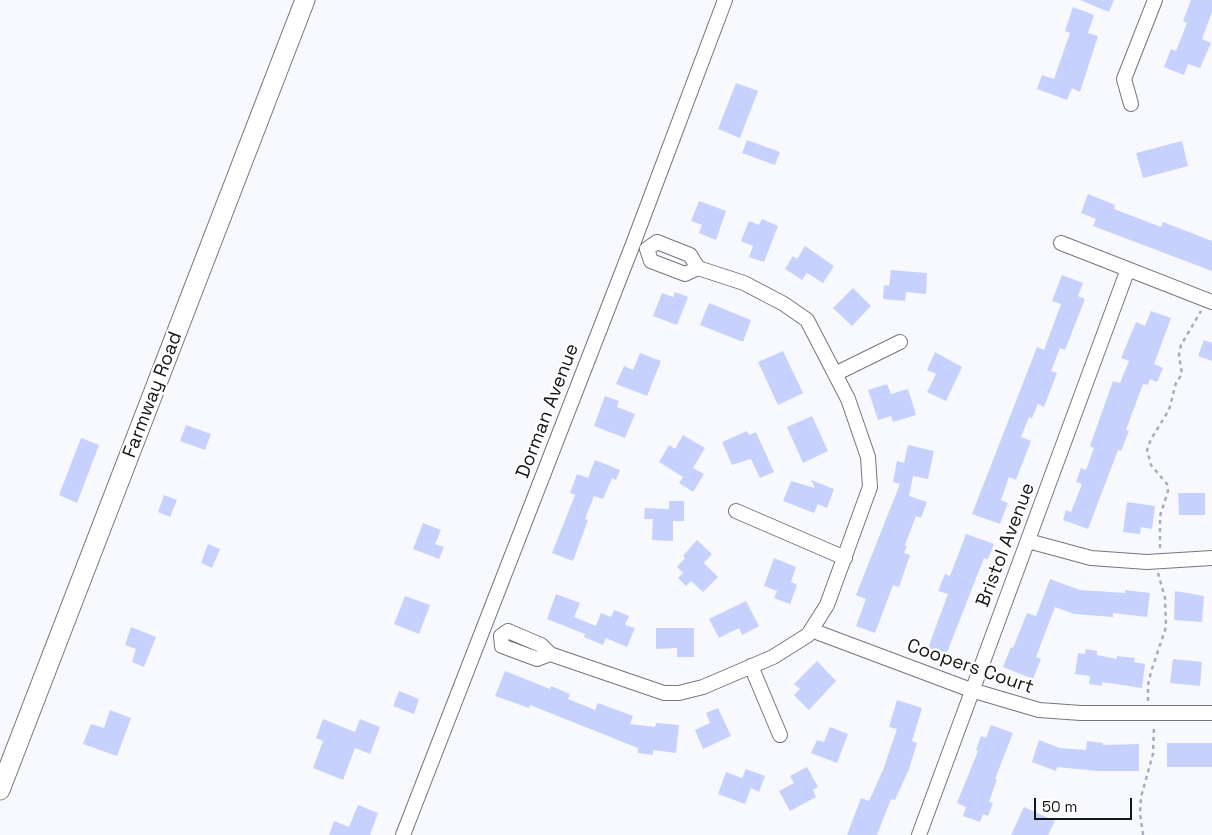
<!DOCTYPE html>
<style>
body{margin:0}
#map{position:relative;width:1212px;height:835px;overflow:hidden;background:#f8f9ff;font-family:"Space Grotesk",sans-serif}
canvas{display:block}
.scale{position:absolute;left:1034px;top:798px;width:98px;height:22px;box-sizing:border-box;border:2px solid #141517;border-top:0;padding-left:6px;font-size:15px;line-height:18px;white-space:nowrap;color:#141517;-webkit-text-stroke:4px #fff;paint-order:stroke}
</style>
<div id="map">
<canvas width="1212" height="835"></canvas>
<div class="scale">50 m</div>
</div>
<script>
const c = document.querySelector('canvas').getContext('2d');
c.lineJoin = 'round';
function fill(path, color) {
  c.fillStyle = color;
  c.fill(path, 'evenodd');
}
function toPath(rows) {
  const path = new Path2D();
  for (const r of rows) {
    path.moveTo(r[0], r[1]);
    for (let i = 2; i < r.length; i += 2) path.lineTo(r[i], r[i + 1]);
  }
  return path;
}
function stroke(path, color, width, dash) {
  c.strokeStyle = color;
  c.lineWidth = width;
  c.lineCap = dash ? 'butt' : 'round';
  c.setLineDash(dash || []);
  c.stroke(path);
}
function label(font, color, halo, rows, align = 'center') {
  c.font = font + ' "Space Grotesk",sans-serif';
  c.lineWidth = 4.5;
  c.setLineDash([]);
  c.textBaseline = 'middle';
  c.strokeStyle = halo;
  c.fillStyle = color;
  for (const [text, x, y, turn = 0] of rows) {
    c.save();
    c.translate(x, y);
    c.rotate((+turn || 0) * Math.PI / 180);
    c.textAlign = isNaN(turn) ? turn : align;
    if (halo) c.strokeText(text, 0, 0);
    c.fillText(text, 0, 0);
    c.restore();
  }
}
const building = toPath([
 [1080,0,1114,0,1109,12],
 [1191,0,1212,0,1212,12,1202,39,1211,43,1200,68,1188,64,1184,75,1164,67,1171,49,1176,51,1187,23,1183,21],
 [1073,7,1094,15,1088,33,1098,36,1080,92,1072,88,1067,100,1037,89,1042,75,1054,79,1070,33,1065,31],
 [736,83,758,91,740,138,718,129],
 [747,140,780,152,775,165,742,153],
 [1182,141,1188,166,1143,178,1136,153],
 [1088,194,1115,205,1114,209,1161,227,1163,222,1212,241,1212,271,1093,226,1096,219,1081,213],
 [699,201,726,211,716,240,699,233,702,225,691,221],
 [762,219,778,226,764,262,749,257,753,246,741,241,749,221,759,225],
 [805,246,834,266,823,283,807,273,802,280,785,269,793,256,797,259],
 [891,270,927,273,926,294,906,292,905,301,883,299,884,285,889,286],
 [1062,275,1083,283,1078,296,1085,299,1065,350,1060,348,1051,371,1057,373,1044,407,1038,404,1032,418,1029,417,1021,437,1031,441,1016,480,1009,477,1001,500,1008,503,1000,524,972,514,1037,347,1044,350,1061,304,1052,301],
 [853,288,871,306,852,326,833,308],
 [675,292,688,297,677,325,653,316,662,293,673,297],
 [709,303,751,320,743,342,700,325],
 [1151,311,1171,318,1154,364,1163,368,1157,382,1150,379,1148,385,1143,384,1126,430,1129,431,1121,451,1118,450,1088,529,1063,520,1066,510,1071,512,1082,484,1076,482,1081,468,1086,470,1094,448,1090,446,1113,381,1120,383,1129,361,1121,358,1136,322,1145,326],
 [1204,340,1212,343,1212,361,1198,356],
 [783,351,803,393,778,405,758,362],
 [935,352,962,367,946,401,927,392,936,374,927,370],
 [640,353,661,361,647,396,616,384,624,366,633,370],
 [887,384,891,394,908,389,916,415,893,422,891,416,878,420,868,390],
 [605,396,619,401,617,407,635,414,625,438,594,426],
 [812,416,828,451,803,463,787,427],
 [186,425,211,434,205,450,180,441],
 [747,431,749,435,756,432,774,472,760,478,751,459,732,465,722,442],
 [683,435,705,448,693,468,704,474,693,492,679,483,683,477,659,462,669,445,675,449],
 [81,438,99,445,77,503,59,495],
 [908,445,934,451,928,479,913,476,909,496,927,502,921,518,916,516,905,545,907,546,904,553,910,555,899,587,893,585,875,633,856,626,866,599,856,595,900,484,893,482,897,461,904,463],
 [595,460,620,470,616,480,612,478,603,499,594,496,585,519,588,520,573,561,552,553,575,495,570,493,577,474,588,478],
 [811,480,834,489,827,508,818,504,814,513,783,501,791,481,815,488],
 [1178,493,1205,493,1205,515,1179,515],
 [164,495,177,500,170,517,158,512],
 [669,501,684,501,684,521,673,521,673,541,652,540,653,519,644,519,645,508,669,509],
 [1127,502,1155,506,1152,529,1141,527,1140,534,1123,532],
 [423,523,441,530,435,544,444,547,439,559,413,549],
 [966,534,994,544,988,559,984,558,946,655,928,648,948,594,938,591,945,574,950,576],
 [697,540,712,554,704,563,718,577,703,592,691,581,686,586,678,578,683,573,677,567,685,558,683,556],
 [208,544,220,549,212,568,201,563],
 [774,558,796,567,791,582,797,585,790,604,774,598,777,591,764,586],
 [1050,579,1080,590,1125,593,1125,590,1150,593,1147,617,1113,613,1113,617,1074,614,1055,607,1036,657,1041,659,1033,679,1003,667,1011,647,1013,648,1027,613,1036,616],
 [1175,591,1204,596,1202,622,1174,620],
 [556,594,580,603,574,617,596,626,601,613,611,617,614,610,629,616,625,625,635,628,627,647,606,638,603,645,584,637,585,634,547,619],
 [405,596,430,605,419,634,394,624],
 [746,601,759,626,742,635,739,628,719,638,709,619],
 [131,627,156,637,144,667,132,662,136,649,125,645],
 [656,628,694,628,694,657,677,657,677,648,656,649],
 [1086,649,1097,651,1097,655,1117,659,1117,656,1135,658,1134,662,1145,664,1142,688,1102,682,1102,686,1089,684,1090,676,1075,674,1078,653,1085,654],
 [1173,659,1202,662,1200,686,1170,683],
 [817,661,836,681,809,710,794,695,800,689,794,684],
 [505,671,550,689,551,686,570,694,568,699,595,710,598,703,633,716,630,724,655,727,656,723,679,725,676,753,653,750,653,755,638,753,638,748,530,705,529,708,495,696],
 [399,691,419,699,414,714,393,706],
 [897,700,922,708,912,741,917,743,909,769,895,800,891,799,877,835,847,835,861,798,869,801,883,770,897,729,889,727],
 [718,708,731,736,703,749,695,730,710,723,706,713],
 [110,710,131,718,117,756,83,744,91,724,104,728],
 [323,719,355,732,360,719,380,727,370,754,355,748,343,780,313,768,323,741,316,738],
 [991,725,1013,733,995,779,997,779,989,802,993,803,988,816,983,814,980,822,963,816,966,807,957,803,978,751,976,750,981,736,986,738],
 [830,727,848,734,837,763,811,753,817,740,824,742],
 [1039,740,1060,748,1086,750,1087,741,1103,743,1103,745,1139,744,1139,771,1097,771,1057,767,1056,771,1032,762],
 [1167,743,1212,743,1212,767,1167,767],
 [807,767,818,787,813,790,816,797,790,811,779,791,794,783,790,776],
 [746,769,765,776,759,792,751,788,745,804,718,794,726,772,742,778],
 [358,805,378,813,370,835,329,835,334,821,349,827],
 [1024,807,1055,821,1048,835,1011,835]
]);
const path = toPath([
 [1160,548,1160,516,1168,491,1167,484,1151,465,1147,450,1151,439,1169,410,1176,383,1182,374,1179,355,1181,345,1201,311],
 [1148,701,1148,685,1151,672,1166,627,1165,598,1158,573],
 [1143,835,1140,813,1141,797,1153,754,1154,726]
]);
const street = toPath([
 [1131,104,1124,79,1155,0],
 [657,242,690,255,698,268,685,274,651,261,647,249,657,242],
 [1061,243,1212,302],
 [835,374,900,342],
 [736,511,845,558],
 [1028,541,1091,558,1147,562,1212,558],
 [811,630,971,690,1039,710,1081,713,1212,713],
 [508,631,541,645,550,654,537,659,502,646,501,636,508,631],
 [550,654,664,693,679,693,703,687,773,657,808,635,827,605,870,487,868,457,848,399,807,320,784,304,744,283,698,268],
 [751,666,780,735],
 [403,835,633,244,725,0],
 [919,835,1128,269]
]);
const secondary = toPath([
 [0,790,305,0]
]);
const streetNames = [
 ["Farmway Road",153,395,-69],
 ["Dorman Avenue",548,411,-69],
 ["Bristol Avenue",1006,545,-69],
 ["Coopers Court",970,667,19]
];
fill(building, '#c6d1fd');
stroke(street, '#74767c', 16);
stroke(secondary, '#74767c', 21);
stroke(path, '#abacb0', 2.5, [4, 4]);
stroke(street, '#fff', 14);
stroke(secondary, '#fff', 19);
label('19px', '#141517', '#fff', streetNames);
</script>
